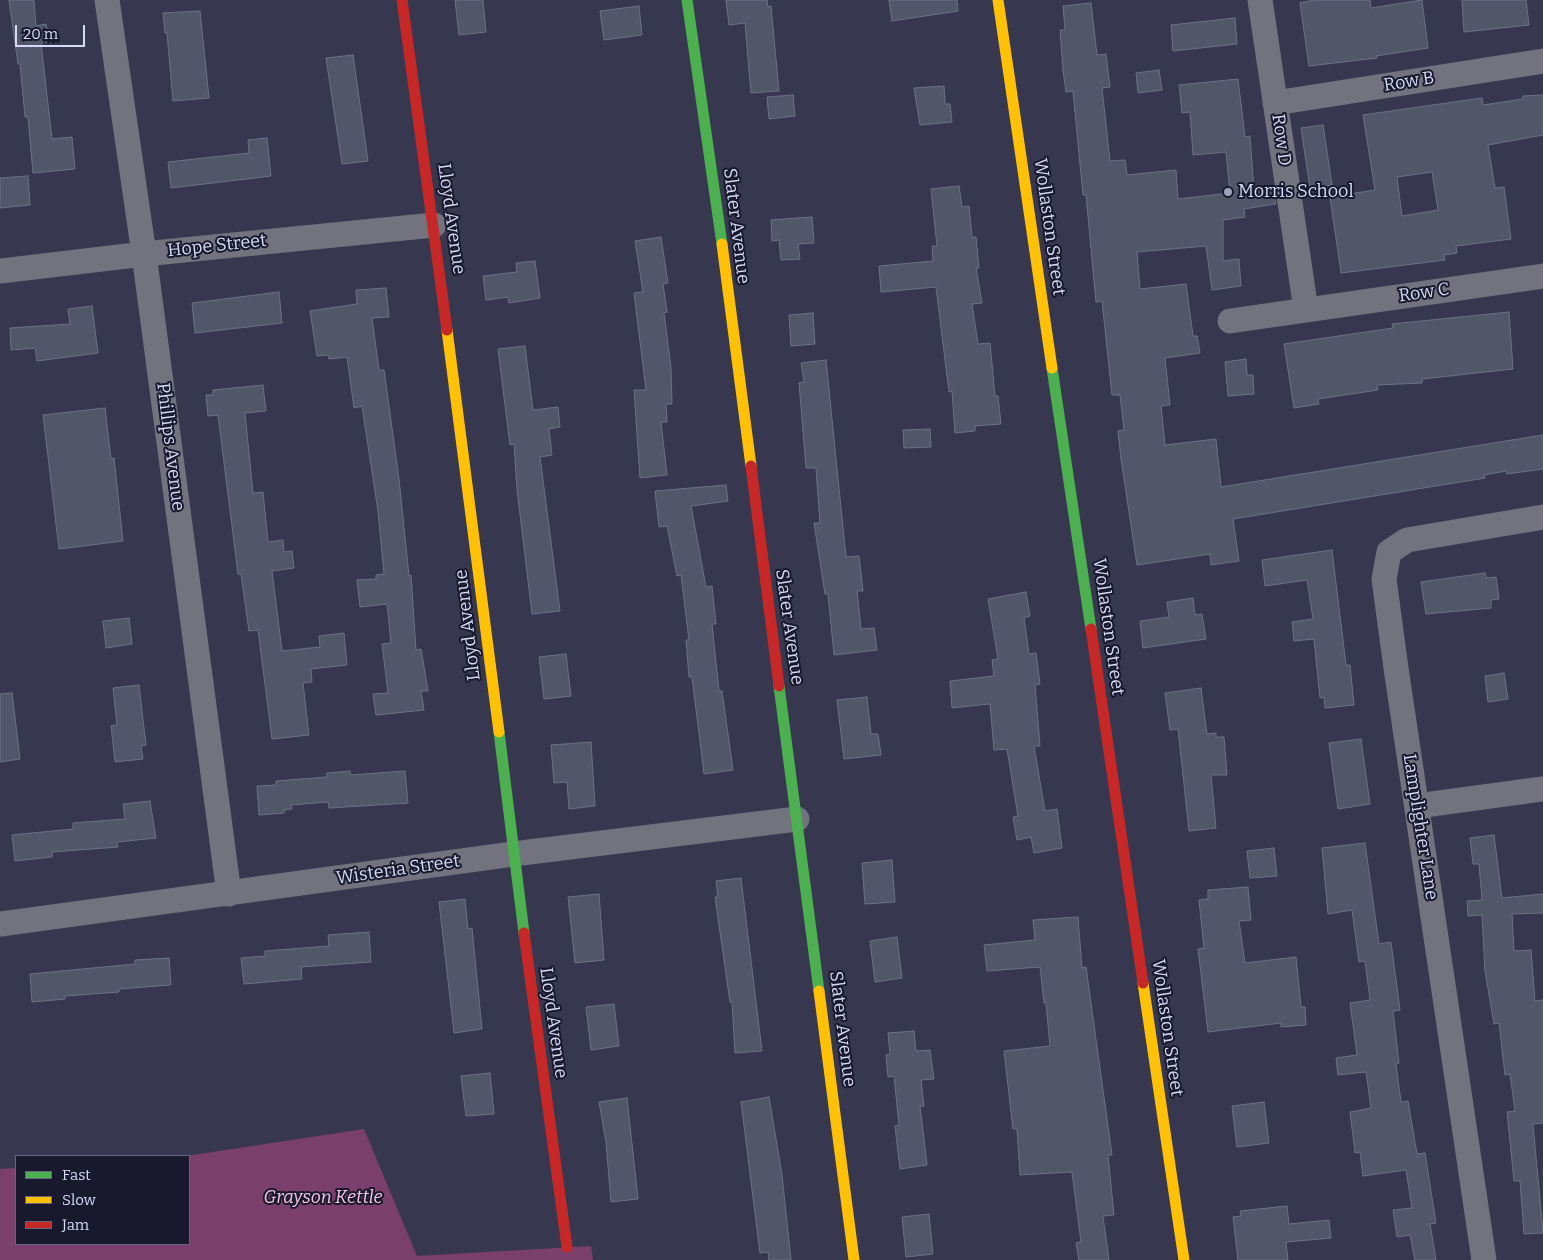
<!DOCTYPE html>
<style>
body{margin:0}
#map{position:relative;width:1543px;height:1260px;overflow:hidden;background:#37384f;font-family:Bitter,serif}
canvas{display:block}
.legend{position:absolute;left:15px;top:1155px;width:175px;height:90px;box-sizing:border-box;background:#18192d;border:1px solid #64667d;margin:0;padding:6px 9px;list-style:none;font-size:15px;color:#d7daf5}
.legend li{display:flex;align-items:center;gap:10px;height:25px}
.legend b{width:25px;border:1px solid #64667d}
.scale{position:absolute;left:15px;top:25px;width:70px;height:22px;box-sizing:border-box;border:2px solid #d7daf5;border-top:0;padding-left:6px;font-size:15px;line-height:18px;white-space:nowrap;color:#d7daf5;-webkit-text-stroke:4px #18192d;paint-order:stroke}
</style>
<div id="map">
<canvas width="1543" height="1260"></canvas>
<ul class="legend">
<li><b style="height:6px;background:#4caf50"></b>Fast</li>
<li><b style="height:6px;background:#ffc107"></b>Slow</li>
<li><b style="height:6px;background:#c62828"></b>Jam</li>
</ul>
<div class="scale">20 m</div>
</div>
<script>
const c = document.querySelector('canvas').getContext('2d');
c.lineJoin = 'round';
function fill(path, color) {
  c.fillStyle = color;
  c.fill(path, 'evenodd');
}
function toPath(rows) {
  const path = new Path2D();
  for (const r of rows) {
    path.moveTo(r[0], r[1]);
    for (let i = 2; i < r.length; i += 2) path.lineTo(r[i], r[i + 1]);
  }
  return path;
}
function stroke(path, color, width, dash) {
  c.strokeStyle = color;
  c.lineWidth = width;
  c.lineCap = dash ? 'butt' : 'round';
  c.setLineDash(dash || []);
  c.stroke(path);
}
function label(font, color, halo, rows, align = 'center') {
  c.font = font + ' Bitter,serif';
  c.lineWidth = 4;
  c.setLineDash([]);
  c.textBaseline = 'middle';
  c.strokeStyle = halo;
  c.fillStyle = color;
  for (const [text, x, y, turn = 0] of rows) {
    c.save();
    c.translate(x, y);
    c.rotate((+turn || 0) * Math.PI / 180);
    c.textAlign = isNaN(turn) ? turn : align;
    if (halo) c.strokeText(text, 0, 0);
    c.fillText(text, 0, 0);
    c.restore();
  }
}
const green = toPath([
 [364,1129,417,1256,591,1246,593,1260,0,1260,0,1169,16,1168,16,1244,189,1244,189,1156,186,1156]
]);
const building = toPath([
 [9,0,34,0,36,26,46,24,49,42,41,43,52,139,72,137,75,169,33,173,28,117,25,117,20,64,18,64,9,0],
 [455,0,483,0,486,32,459,35,455,0],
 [726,0,767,0,768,7,771,6,779,91,751,93,745,23,729,25,726,0],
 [889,0,957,0,958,11,892,21,889,0],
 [1314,0,1370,0,1371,8,1422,0,1428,48,1376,56,1377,58,1309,66,1300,3,1314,0],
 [1462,0,1526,0,1529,25,1464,32,1462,0],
 [1091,3,1097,55,1106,54,1110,87,1102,88,1110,161,1125,160,1127,175,1176,170,1178,199,1230,193,1226,152,1193,155,1190,112,1182,113,1179,85,1238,79,1245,137,1250,136,1254,190,1273,188,1276,204,1244,209,1245,217,1223,220,1223,261,1239,259,1241,286,1212,290,1206,246,1137,252,1140,289,1186,284,1193,336,1197,336,1200,353,1165,358,1170,405,1161,406,1165,445,1216,439,1221,487,1543,435,1543,469,1507,474,1506,471,1484,475,1485,478,1233,519,1239,561,1211,565,1210,554,1137,565,1121,459,1118,431,1124,430,1120,395,1112,395,1102,301,1096,302,1086,195,1083,195,1073,91,1066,92,1063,70,1060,30,1065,30,1063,6,1091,3],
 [639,6,642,35,604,40,600,11,639,6],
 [200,11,209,98,173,101,167,33,165,33,163,13,200,11],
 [1235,18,1237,44,1173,51,1171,25,1235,18],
 [353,55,368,161,342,164,326,58,353,55],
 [1159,70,1162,90,1138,93,1136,73,1159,70],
 [944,86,945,104,950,104,952,122,920,125,914,88,944,86],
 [793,95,795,116,769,119,767,97,793,95],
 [1543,95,1543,135,1488,145,1495,188,1504,187,1511,239,1456,246,1457,253,1444,255,1445,260,1341,273,1330,197,1375,190,1363,115,1482,98,1483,105,1523,99,1523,96,1543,95],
 [1432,172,1438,210,1402,216,1397,177,1432,172],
 [1323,125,1332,185,1310,188,1301,128,1323,125],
 [267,138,271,176,171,188,168,162,249,153,248,140,267,138],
 [28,176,30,205,0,208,0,178,28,176],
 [959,186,962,207,969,206,972,237,976,237,979,268,976,268,982,303,972,304,978,344,990,343,995,396,998,396,1001,424,975,426,975,431,955,433,952,391,949,392,936,287,881,292,879,266,933,261,932,246,937,246,931,189,959,186],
 [812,217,814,243,798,244,800,259,781,260,779,240,772,241,771,220,812,217],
 [661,237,668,283,663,284,667,312,664,313,671,368,672,404,666,404,667,422,661,422,667,475,640,478,634,390,646,390,634,293,643,292,635,241,661,237],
 [535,261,540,298,509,303,508,297,486,300,483,276,517,272,516,263,535,261],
 [386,288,389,317,372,318,379,370,384,370,399,479,409,576,411,575,416,650,421,649,428,691,421,691,424,710,376,715,373,694,388,693,382,644,391,643,387,604,360,607,357,580,376,579,376,575,384,574,378,511,362,406,354,408,347,357,329,359,328,355,317,356,310,311,357,304,356,290,386,288],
 [279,292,282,323,195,333,192,303,279,292],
 [92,306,98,353,37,361,35,348,11,350,10,328,70,324,68,309,92,306],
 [1509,312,1513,369,1422,379,1422,383,1377,385,1378,390,1318,399,1319,404,1294,408,1284,344,1393,328,1392,324,1509,312],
 [813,313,815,344,791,346,789,315,813,313],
 [525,346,533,410,558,407,560,427,549,429,552,455,540,457,560,611,532,614,517,489,514,444,510,445,498,349,525,346],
 [1246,359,1247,375,1253,375,1254,394,1228,396,1225,362,1246,359],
 [826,360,846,557,859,556,863,591,857,591,861,629,874,628,877,650,834,655,828,594,825,594,814,523,820,523,816,468,806,468,799,383,804,382,801,363,826,360],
 [263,385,266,411,245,413,253,493,263,492,268,542,283,540,284,552,292,551,294,568,272,571,282,651,320,647,319,636,344,633,347,665,311,669,312,682,303,683,309,735,272,739,258,630,249,631,241,574,238,574,218,415,208,416,206,395,213,395,213,390,263,385],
 [105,408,111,459,114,458,123,541,59,549,43,415,105,408],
 [930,429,931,447,904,448,903,430,930,429],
 [726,485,728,501,691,506,706,587,712,586,716,624,712,624,719,691,722,691,733,770,704,774,692,677,689,677,686,640,689,640,681,575,677,576,667,526,659,527,655,491,726,485],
 [1332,550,1346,665,1350,665,1354,705,1325,708,1324,697,1320,698,1314,639,1294,641,1292,622,1313,619,1307,580,1265,586,1262,560,1332,550],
 [1485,573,1486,578,1496,577,1499,599,1491,600,1491,608,1426,614,1421,582,1485,573],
 [1026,592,1030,616,1024,618,1029,654,1036,653,1040,684,1035,685,1040,746,1034,746,1045,811,1057,809,1062,848,1034,853,1031,837,1017,840,1013,817,1018,816,1007,749,994,750,990,704,952,708,950,681,994,676,992,660,998,659,988,599,1026,592],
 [1193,598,1195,615,1202,614,1206,639,1143,648,1140,621,1169,617,1167,602,1193,598],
 [129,618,132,644,106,648,103,621,129,618],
 [566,654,571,696,544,699,539,657,566,654],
 [1504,673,1508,699,1488,702,1485,676,1504,673],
 [139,685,146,745,141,746,143,759,115,762,111,726,117,725,113,688,139,685],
 [1201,688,1207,734,1216,733,1216,737,1224,737,1227,775,1211,775,1216,828,1189,831,1178,729,1170,730,1165,693,1201,688],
 [12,693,20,759,0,762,0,694,12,693],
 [867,697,871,734,878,734,881,755,844,759,837,700,867,697],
 [1361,739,1370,804,1338,809,1329,743,1361,739],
 [591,742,595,806,569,809,567,782,554,783,551,745,591,742],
 [350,771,351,775,405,771,408,803,329,808,328,802,291,805,292,809,284,810,284,813,259,815,257,786,276,785,276,781,327,777,327,773,350,771],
 [150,801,156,838,117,842,118,847,52,852,52,857,15,861,12,835,73,829,73,823,125,819,123,804,150,801],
 [1494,835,1502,898,1543,894,1543,913,1512,914,1514,951,1531,950,1535,1001,1543,1000,1543,1123,1533,1124,1543,1233,1524,1234,1520,1181,1514,1181,1507,1112,1515,1111,1510,1074,1505,1075,1499,1023,1494,1024,1485,971,1482,915,1468,916,1467,901,1482,900,1479,864,1473,864,1470,838,1494,835],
 [1365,843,1379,944,1391,942,1400,1010,1393,1011,1399,1063,1396,1064,1401,1102,1408,1101,1417,1154,1425,1153,1436,1223,1430,1224,1436,1260,1415,1260,1410,1235,1397,1237,1393,1210,1412,1208,1406,1170,1363,1176,1360,1152,1355,1153,1350,1112,1371,1108,1366,1072,1338,1075,1336,1058,1357,1055,1350,1003,1370,1000,1365,961,1359,962,1352,910,1328,914,1322,848,1365,843],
 [1274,848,1277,876,1250,878,1247,851,1274,848],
 [892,860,895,902,865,904,862,863,892,860],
 [741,878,762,1051,735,1053,732,1002,730,1002,715,897,718,897,716,881,741,878],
 [1248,887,1251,920,1239,921,1245,963,1296,957,1301,1007,1305,1007,1306,1025,1281,1027,1281,1023,1208,1032,1198,949,1204,948,1199,900,1208,899,1208,890,1248,887],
 [599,894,604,960,575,963,568,897,599,894],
 [465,899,468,929,472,928,482,1029,454,1033,439,902,465,899],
 [1078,917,1082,968,1086,967,1112,1155,1108,1155,1114,1215,1103,1216,1109,1260,1079,1260,1076,1243,1081,1242,1072,1172,1020,1175,1017,1129,1013,1129,1004,1051,1050,1046,1046,1003,1044,1003,1040,967,987,971,984,945,1035,940,1033,920,1078,917],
 [369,932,371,962,301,967,302,979,244,984,241,958,265,956,265,951,329,946,328,935,369,932],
 [897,937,902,978,875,982,870,941,897,937],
 [169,958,171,985,119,989,119,992,65,996,65,999,32,1002,30,974,135,964,135,960,169,958],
 [614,1004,619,1046,591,1050,586,1007,614,1004],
 [914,1031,916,1051,930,1050,934,1079,921,1080,924,1106,920,1106,927,1165,900,1169,895,1126,899,1125,894,1076,888,1077,886,1055,890,1054,888,1033,914,1031],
 [490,1073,494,1114,466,1116,461,1076,490,1073],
 [769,1097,782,1175,791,1260,769,1260,768,1252,760,1253,741,1102,769,1097],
 [627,1098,638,1199,611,1202,606,1142,599,1102,627,1098],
 [1264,1102,1269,1143,1237,1147,1232,1106,1264,1102],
 [1287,1206,1289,1224,1329,1220,1331,1238,1286,1242,1288,1260,1238,1260,1233,1217,1241,1216,1240,1211,1287,1206],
 [929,1214,933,1254,906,1257,902,1217,929,1214]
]);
const street = toPath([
 [107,0,144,254,229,894],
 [1260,0,1306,310],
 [1275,103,1543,61],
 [0,271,144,254,434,225],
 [1230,321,1543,276],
 [1417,806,1543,789],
 [0,924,513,854,797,819],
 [1484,1260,1396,668,1384,579,1389,552,1407,540,1543,517]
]);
const fast = toPath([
 [687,0,722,244],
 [1052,368,1091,629],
 [779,686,819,991],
 [499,732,524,933]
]);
const slow = toPath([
 [998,0,1052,368],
 [722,244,751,466],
 [447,330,499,732],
 [1143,983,1184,1260],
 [819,991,854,1260]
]);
const jam = toPath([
 [402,0,447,330],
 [751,466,779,686],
 [1091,629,1143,983],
 [524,933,567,1247]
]);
const markers = [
 [1228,192,5,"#9fa1bb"]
];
const streetNames = [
 ["Row B",1409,82,-9],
 ["Row D",1281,140,82],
 ["Lloyd Avenue",451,219,82],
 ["Slater Avenue",736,226,83],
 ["Wollaston Street",1049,227,82],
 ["Hope Street",217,246,-6],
 ["Row C",1424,293,-8],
 ["Phillips Avenue",170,447,83],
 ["Lloyd Avenue",468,625,-97],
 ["Slater Avenue",789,627,82],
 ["Wollaston Street",1108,627,82],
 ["Lamplighter Lane",1420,827,81],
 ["Wisteria Street",398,870,-8],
 ["Lloyd Avenue",553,1023,82],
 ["Wollaston Street",1167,1028,82],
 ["Slater Avenue",842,1029,83]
];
const poiNames = [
 ["Morris School",1238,192]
];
const parkNames = [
 ["Grayson Kettle",323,1198]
];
fill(green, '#7b3f6c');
fill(building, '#515769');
stroke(building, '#6c7285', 1);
stroke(street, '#72737f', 25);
stroke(fast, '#4caf50', 11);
stroke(slow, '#ffc107', 11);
stroke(jam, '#c62828', 11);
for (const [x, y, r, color] of markers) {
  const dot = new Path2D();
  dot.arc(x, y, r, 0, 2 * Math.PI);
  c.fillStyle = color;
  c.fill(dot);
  stroke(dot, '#18192d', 2);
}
label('18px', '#d7daf5', '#18192d', streetNames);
label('18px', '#d7daf5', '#18192d', poiNames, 'left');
label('italic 18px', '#fcc5e9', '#18192d', parkNames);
</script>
